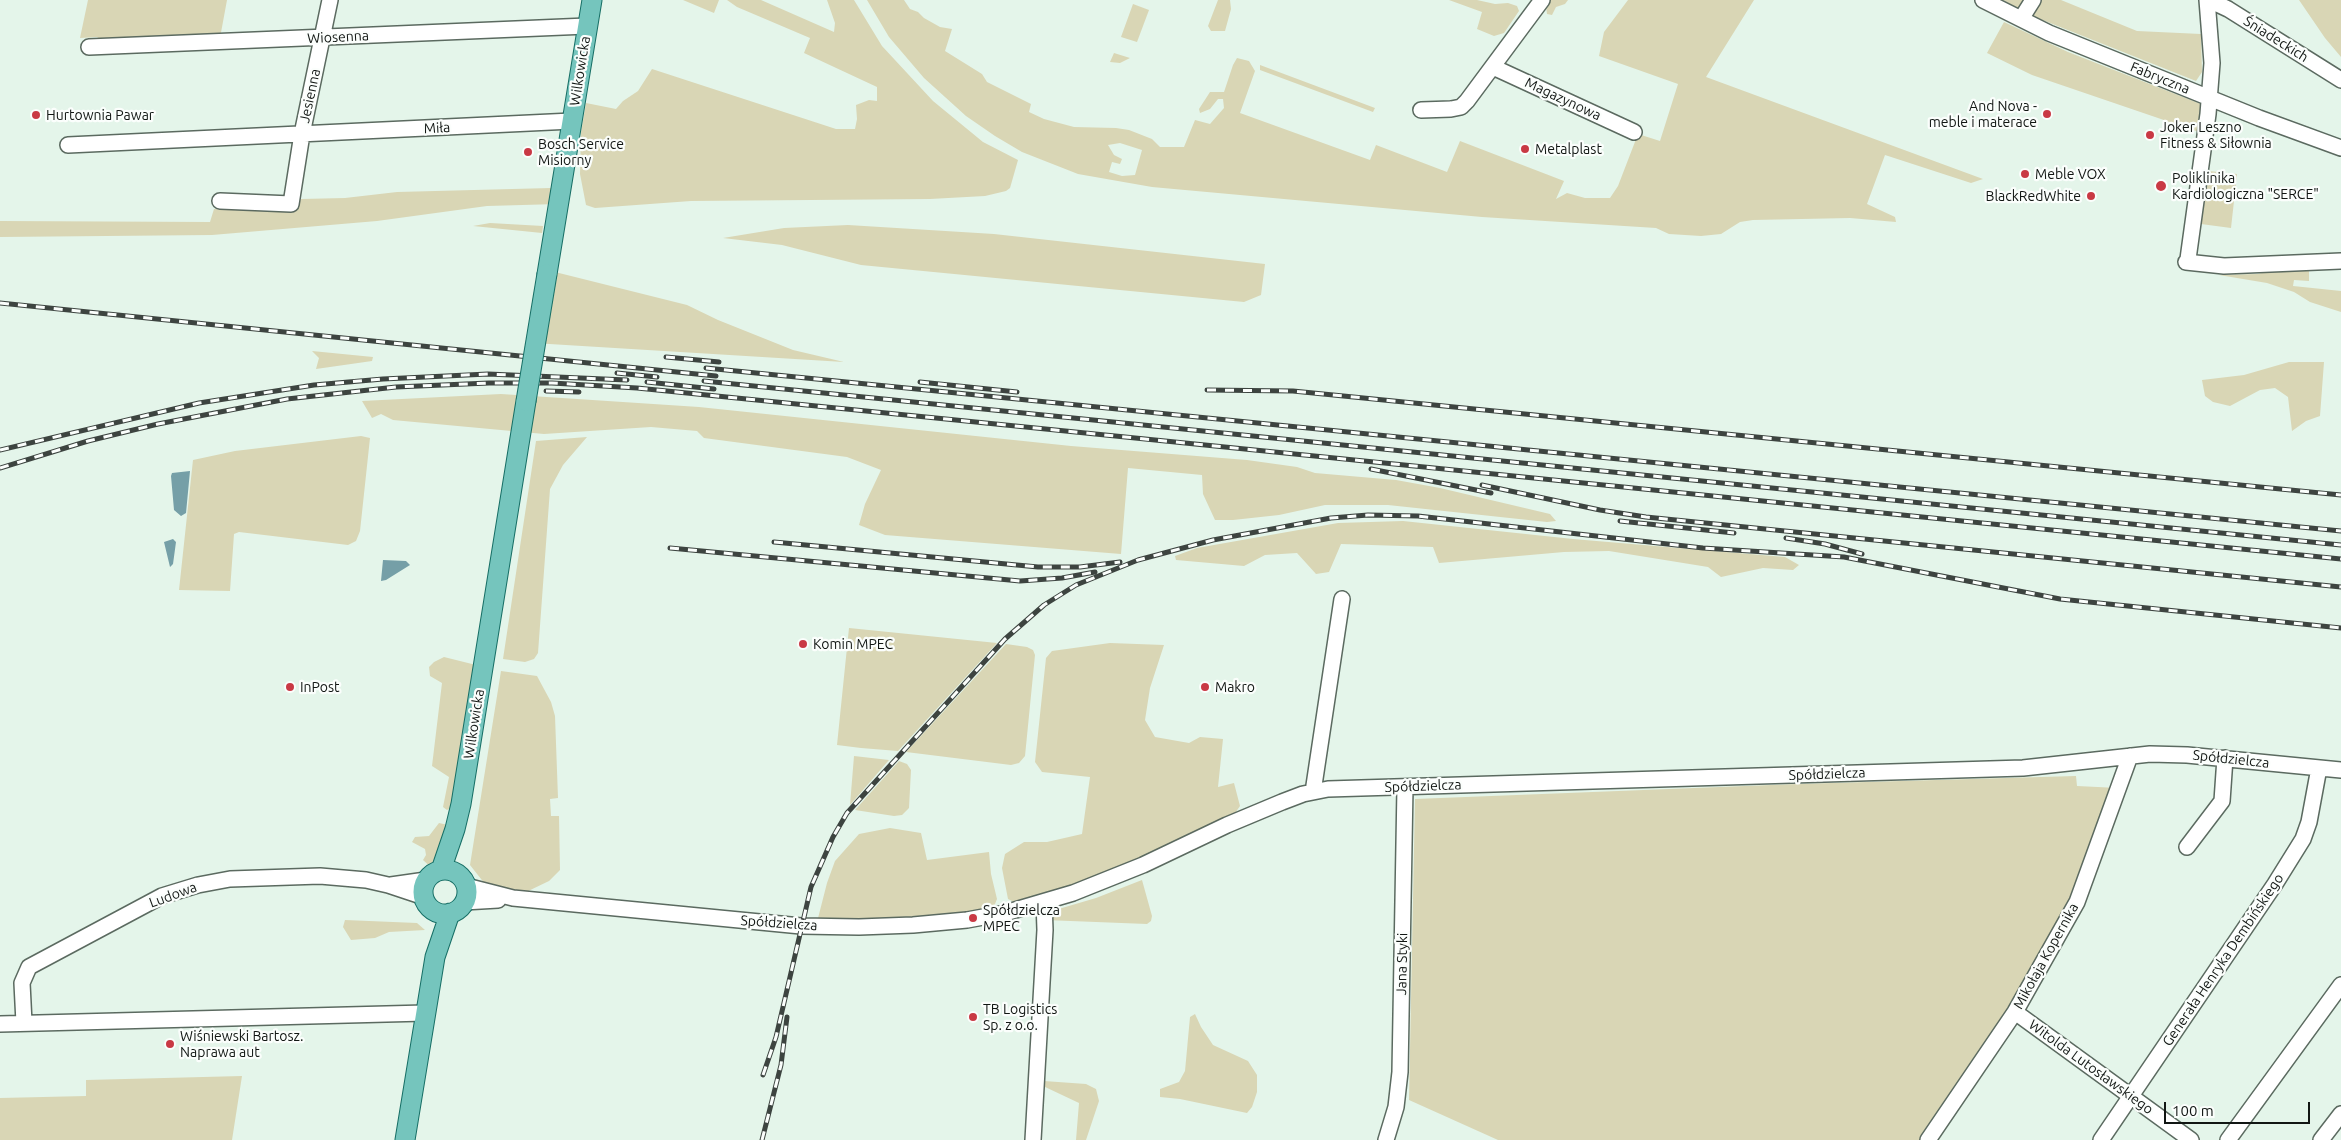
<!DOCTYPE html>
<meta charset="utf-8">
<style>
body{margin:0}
#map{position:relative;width:2341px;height:1140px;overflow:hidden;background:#e4f5ea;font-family:Ubuntu,sans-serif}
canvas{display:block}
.scale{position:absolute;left:2164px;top:1102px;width:146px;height:22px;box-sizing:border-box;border:2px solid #111613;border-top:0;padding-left:6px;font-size:15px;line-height:18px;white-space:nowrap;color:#111613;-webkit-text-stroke:4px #fbfefc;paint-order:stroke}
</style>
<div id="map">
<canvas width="2341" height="1140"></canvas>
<div class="scale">100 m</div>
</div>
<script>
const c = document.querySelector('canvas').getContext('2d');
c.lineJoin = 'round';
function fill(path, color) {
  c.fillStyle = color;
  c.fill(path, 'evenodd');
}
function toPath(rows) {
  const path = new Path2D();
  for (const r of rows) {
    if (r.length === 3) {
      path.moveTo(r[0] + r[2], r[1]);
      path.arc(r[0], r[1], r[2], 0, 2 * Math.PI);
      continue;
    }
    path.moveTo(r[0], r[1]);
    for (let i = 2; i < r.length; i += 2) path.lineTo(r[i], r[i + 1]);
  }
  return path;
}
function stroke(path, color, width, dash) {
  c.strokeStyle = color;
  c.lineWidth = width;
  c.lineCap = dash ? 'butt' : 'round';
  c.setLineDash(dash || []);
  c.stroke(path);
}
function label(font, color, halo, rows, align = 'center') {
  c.font = font + ' Ubuntu,sans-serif';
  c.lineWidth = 4.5;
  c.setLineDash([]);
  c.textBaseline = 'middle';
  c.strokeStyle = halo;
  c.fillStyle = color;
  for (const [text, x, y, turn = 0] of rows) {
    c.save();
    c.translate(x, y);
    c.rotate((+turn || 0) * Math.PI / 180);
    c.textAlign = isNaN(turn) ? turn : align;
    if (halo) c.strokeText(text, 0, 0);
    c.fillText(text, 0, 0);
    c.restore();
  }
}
const green = toPath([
 [88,0,227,0,220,38,105,43,97,37,80,38],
 [683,0,719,0,714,13],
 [727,0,761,0,834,32,835,23,827,0,854,0,882,46,933,101,983,142,1018,160,1010,188,1006,191,985,196,930,199,691,201,595,208,586,205,580,174,581,132,586,103,616,109,623,101,638,91,652,69,836,129,855,129,857,119,856,105,869,100,877,101,877,87,804,53,810,38,737,7],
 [867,0,904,0,910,9,918,12,924,18,940,27,952,29,945,51,982,74,987,82,1031,104,1029,112,1044,119,1074,127,1116,128,1129,130,1152,139,1160,147,1184,147,1195,120,1210,124,1224,108,1223,99,1218,99,1210,109,1200,113,1199,109,1210,92,1224,92,1233,65,1237,58,1249,61,1255,71,1240,113,1370,160,1376,145,1447,172,1460,141,1564,181,1556,199,1567,193,1585,198,1610,198,1618,186,1638,134,1660,141,1678,84,1599,56,1604,32,1628,0,1754,0,1706,77,1983,179,1971,183,1885,155,1867,204,1895,217,1896,222,1850,218,1753,220,1740,222,1721,234,1701,236,1669,234,1656,228,1482,217,1152,187,1078,174,1022,152,995,136,966,116,924,78,889,37],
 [1120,143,1142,150,1135,175,1122,176,1109,172,1112,162,1120,164,1122,159,1114,155,1108,145],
 [1218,0,1230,0,1231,9,1225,31,1211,31,1208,26],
 [1449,0,1477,0,1495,4,1508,3,1517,6,1519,11,1504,33,1494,36,1477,29,1482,12],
 [1549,0,1568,0,1565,4,1556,7,1552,15,1547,14,1546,6],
 [2003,0,2061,0,2137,31,2201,34,2202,72,2196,81,2025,13],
 [2299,0,2341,0,2341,57,2325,38],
 [1133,4,1149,10,1137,42,1121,37],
 [2004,22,2068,52,2201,104,2202,113,2199,132,2032,75,1987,53],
 [1114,53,1130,58,1120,63,1110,62],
 [1260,65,1375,108,1373,112,1260,70],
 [2209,171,2237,174,2231,228,2201,224],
 [555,173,558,204,487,206,377,221,212,235,0,237,0,221,210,222,214,209,294,212,301,199,345,198,397,192,551,188],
 [490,223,543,226,542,233,473,226],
 [848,225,994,234,1265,264,1261,295,1244,302,861,265,782,245,723,238,784,228],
 [547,270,687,305,718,320,793,350,844,362,533,343],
 [2277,270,2309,270,2309,281,2294,280,2293,286,2341,291,2341,312,2310,302,2294,292,2267,283,2219,275,2257,274],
 [312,351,373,357,372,361,316,369,319,358],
 [2289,362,2324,362,2320,416,2306,421,2292,431,2288,397,2275,388,2260,390,2230,406,2213,402,2205,396,2202,380,2244,375],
 [501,394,699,407,1071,446,1247,460,1297,467,1315,473,1396,480,1440,488,1550,514,1556,521,1547,522,1388,505,1325,505,1279,515,1233,520,1215,520,1203,494,1202,475,1128,468,1121,554,885,535,859,525,865,504,881,470,847,457,704,438,697,431,651,427,544,434,393,420,381,414,372,418,362,401],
 [361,436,370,438,360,531,356,541,348,545,239,532,234,534,230,591,179,590,193,460,235,451],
 [587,437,563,465,550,489,538,653,534,659,525,662,503,659,536,441],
 [1403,521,1573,539,1785,557,1799,565,1793,570,1763,568,1721,577,1708,567,1609,551,1564,552,1439,563,1433,547,1341,544,1329,572,1316,574,1297,553,1265,555,1244,566,1176,560,1175,556,1197,548,1338,523],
 [849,628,997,643,898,751,861,748,837,745],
 [1110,643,1164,645,1150,688,1145,720,1155,737,1189,743,1200,737,1223,739,1218,787,1234,783,1240,806,1233,816,1077,886,1016,903,1008,899,1002,868,1005,854,1024,842,1047,842,1082,834,1090,777,1042,772,1035,762,1046,658,1052,651],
 [1006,644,1027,647,1033,650,1035,655,1025,756,1019,763,1011,765,906,752],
 [444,657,476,665,451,808,447,810,443,807,449,777,432,766,442,683,430,676,429,667,434,662],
 [501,671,537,676,551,702,555,716,558,798,550,799,551,816,559,816,560,870,549,881,522,894,485,884,470,865],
 [854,756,889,760,850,805],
 [899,761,907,764,911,770,909,808,902,815,894,816,855,810],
 [2076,776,2077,786,2118,788,2076,894,2010,1012,1920,1140,1498,1140,1409,1100,1415,799,1796,784],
 [439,823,448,825,435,871,423,860,426,855,425,849,412,842,415,837,429,836],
 [890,828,921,833,927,860,989,852,991,874,997,899,995,904,991,908,964,913,816,926,827,883,835,861,859,834],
 [1142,880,1152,916,1151,921,1147,924,1045,920,1045,913,1096,898],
 [345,920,417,923,425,930,389,932,375,938,351,940,343,927],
 [1195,1014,1201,1027,1213,1045,1248,1061,1257,1075,1257,1092,1252,1107,1247,1113,1180,1099,1160,1097,1160,1089,1179,1082,1185,1071,1190,1017],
 [242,1076,232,1140,0,1140,0,1098,86,1096,86,1080],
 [1044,1081,1086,1084,1096,1089,1099,1101,1086,1140,1076,1140,1079,1103,1043,1086]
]);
const water = toPath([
 [190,471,186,513,181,516,174,510,171,476,172,473],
 [173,539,176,542,173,564,170,567,164,542],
 [383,560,406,561,410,565,386,580,381,581]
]);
const minor = toPath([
 [1983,0,2049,33,2259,118,2341,148],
 [2209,0,2228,9,2341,80],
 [2021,19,2033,0],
 [89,47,587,26],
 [1493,67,1634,132],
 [1421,110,1451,109,1461,107,1467,101,1542,0],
 [68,145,572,121],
 [220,201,291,204,302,134,330,0],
 [2188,259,2208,114,2212,63,2207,0],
 [2186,262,2224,266,2341,261],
 [1313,792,1342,599],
 [2187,847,2222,801,2225,758],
 [391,885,426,880],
 [466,886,513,898,801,926,859,927,913,925,967,920,1005,913,1073,893,1143,865,1227,825,1282,802,1303,794,1328,789,2023,768,2150,754,2187,755,2341,770],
 [464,902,498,900],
 [2015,1012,2191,1140],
 [24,1023,22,983,29,967,162,896,198,885,230,879,320,876,366,880,388,885,424,897],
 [0,1024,425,1013],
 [1033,1140,1045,930,1044,902],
 [1386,1140,1396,1107,1400,1072,1405,787],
 [1928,1140,2015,1012,2077,902,2130,756],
 [2101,1140,2275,884,2303,839,2309,822,2319,768],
 [2228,1140,2341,985],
 [2321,1140,2341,1114]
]);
const major = toPath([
 [547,274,592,0],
 [441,870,455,829,461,804,526,401],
 [445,892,22],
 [405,1140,435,957,450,913]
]);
const rail = toPath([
 [0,303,716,376],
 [666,357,719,362],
 [706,368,2341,531],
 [617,373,657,377],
 [704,381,2341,545],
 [647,382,714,389],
 [920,382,1017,392],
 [1207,390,1293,391,2341,495],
 [546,391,579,392],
 [0,450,199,403,314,385,383,379,488,374,627,380],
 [0,468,88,441,158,424,287,399,396,387,489,383,552,383,637,388,2341,559],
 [1371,469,1491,493],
 [1482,485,1600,510,1646,517,2341,587],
 [1620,521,1734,533],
 [1786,538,1825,544,1862,554],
 [774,542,1038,567,1080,567,1120,562],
 [670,548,1020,581,1062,578,1095,572],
 [763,1075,776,1037,811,887,833,837,847,813,1005,639,1044,605,1076,585,1138,560,1213,540,1331,518,1368,515,1418,516,1703,548,1844,557,2060,599,2341,628],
 [762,1140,781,1065,787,1017]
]);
const majorBridge = toPath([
 [526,401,547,274]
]);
const markers = [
 [2047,114,5,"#c93944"],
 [36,115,5,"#c93944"],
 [2150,135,5,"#c93944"],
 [1525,149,5,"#c93944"],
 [528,152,5,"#c93944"],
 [2025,174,5,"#c93944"],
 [2161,186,6,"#c93944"],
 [2091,196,5,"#c93944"],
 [803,644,5,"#c93944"],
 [290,687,5,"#c93944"],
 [1205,687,5,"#c93944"],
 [973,918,5,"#c93944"],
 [973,1017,5,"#c93944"],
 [170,1044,5,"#c93944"]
];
const streetNames = [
 ["Wiosenna",338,37,-3],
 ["Śniadeckich",2276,39,32],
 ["Wilkowicka",580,71,-81],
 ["Fabryczna",2160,78,22],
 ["Jesienna",310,96,-78],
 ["Magazynowa",1563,99,25],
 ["Miła",437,128,-3],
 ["Wilkowicka",474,724,-81],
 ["Spółdzielcza",2231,759,6],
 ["Spółdzielcza",1827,774,-2],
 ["Spółdzielcza",1423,786,-2],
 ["Ludowa",173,895,-20],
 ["Spółdzielcza",779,923,4],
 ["Mikołaja Kopernika",2046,956,-61],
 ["Generała Henryka Dembińskiego",2223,960,-56],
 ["Jana Styki",1402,964,-89],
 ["Witolda Lutosławskiego",2091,1067,36]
];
const poiNames = [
 ["And Nova -",2037,106,"right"],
 ["meble i materace",2037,122,"right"],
 ["Hurtownia Pawar",46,115],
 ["Joker Leszno",2160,127],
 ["Fitness & Siłownia",2160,143],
 ["Bosch Service",538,144],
 ["Misiorny",538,160],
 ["Metalplast",1535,149],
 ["Meble VOX",2035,174],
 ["Poliklinika",2172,178],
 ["Kardiologiczna \"SERCE\"",2172,194],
 ["BlackRedWhite",2081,196,"right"],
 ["Komin MPEC",813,644],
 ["InPost",300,687],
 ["Makro",1215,687],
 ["Spółdzielcza",983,910],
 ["MPEC",983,926],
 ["TB Logistics",983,1009],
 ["Sp. z o.o.",983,1025],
 ["Wiśniewski Bartosz.",180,1036],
 ["Naprawa aut",180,1052]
];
fill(green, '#d9d6b5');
fill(water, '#759fa7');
stroke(minor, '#5b6a60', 18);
stroke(major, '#166e65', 21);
stroke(minor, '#fff', 15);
stroke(major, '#75c5bd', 19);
stroke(rail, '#3d4440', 5);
stroke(rail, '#fbfefc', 3, [9]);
stroke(majorBridge, '#166e65', 21, []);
stroke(majorBridge, '#75c5bd', 19);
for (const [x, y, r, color] of markers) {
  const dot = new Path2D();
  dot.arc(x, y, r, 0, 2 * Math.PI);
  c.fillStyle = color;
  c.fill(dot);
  stroke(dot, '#fbfefc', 2);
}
label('14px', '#111613', '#fbfefc', streetNames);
label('14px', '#111613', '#fbfefc', poiNames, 'left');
</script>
